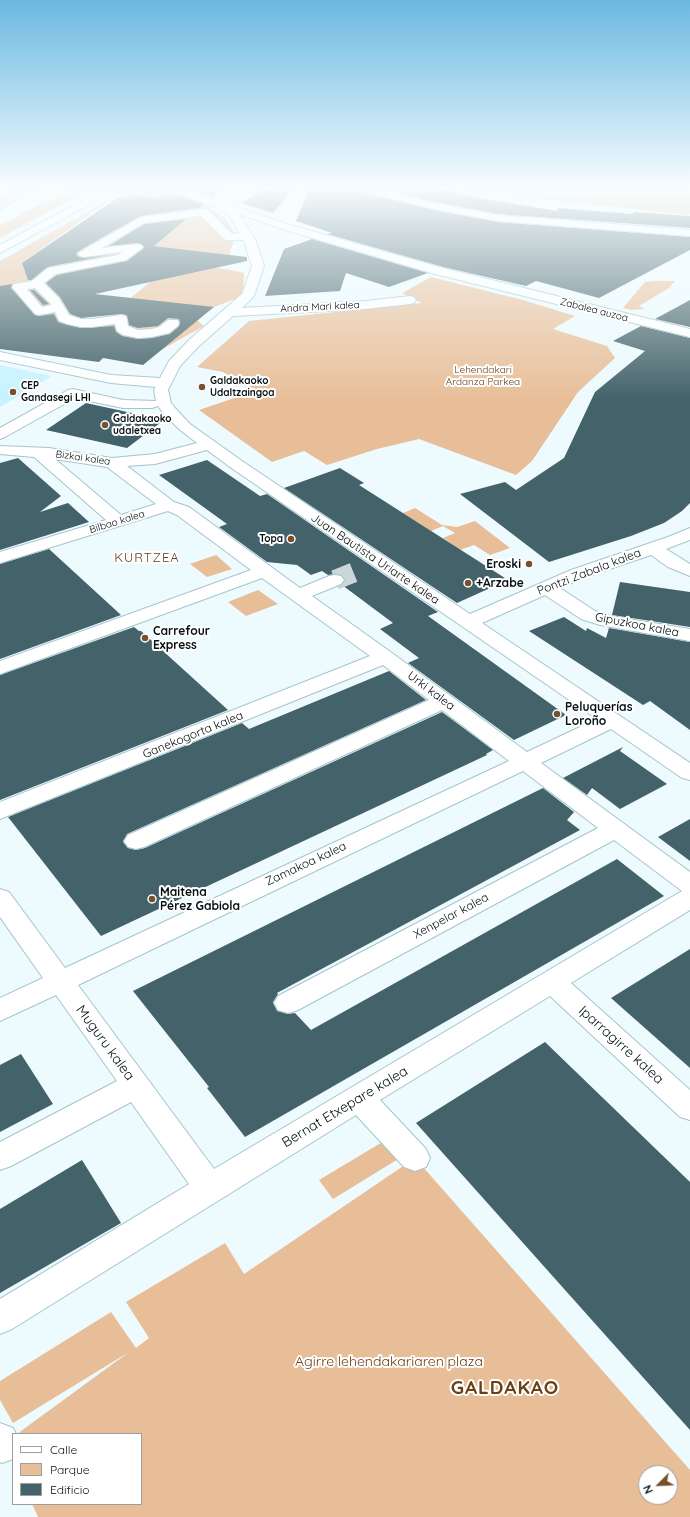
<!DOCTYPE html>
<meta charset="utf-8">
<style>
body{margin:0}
#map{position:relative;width:690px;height:1517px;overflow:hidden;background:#edfafe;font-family:Quicksand,sans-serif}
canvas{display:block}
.legend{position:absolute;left:12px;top:1433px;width:130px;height:72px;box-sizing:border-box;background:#fff;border:1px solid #9b9fa0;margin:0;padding:5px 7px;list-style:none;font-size:12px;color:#040f11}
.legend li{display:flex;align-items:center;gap:8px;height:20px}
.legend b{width:20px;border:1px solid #9b9fa0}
.north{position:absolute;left:638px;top:1465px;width:40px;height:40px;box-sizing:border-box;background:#fff;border:1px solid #9b9fa0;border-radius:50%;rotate:246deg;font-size:11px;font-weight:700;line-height:16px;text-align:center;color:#040f11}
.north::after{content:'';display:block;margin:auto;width:14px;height:18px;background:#77512d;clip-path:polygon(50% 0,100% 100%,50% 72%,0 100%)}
</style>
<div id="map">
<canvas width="690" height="1517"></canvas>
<ul class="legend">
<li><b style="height:5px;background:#fff"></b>Calle</li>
<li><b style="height:11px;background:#e8be98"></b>Parque</li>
<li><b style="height:11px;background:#436269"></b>Edificio</li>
</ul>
<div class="north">N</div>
</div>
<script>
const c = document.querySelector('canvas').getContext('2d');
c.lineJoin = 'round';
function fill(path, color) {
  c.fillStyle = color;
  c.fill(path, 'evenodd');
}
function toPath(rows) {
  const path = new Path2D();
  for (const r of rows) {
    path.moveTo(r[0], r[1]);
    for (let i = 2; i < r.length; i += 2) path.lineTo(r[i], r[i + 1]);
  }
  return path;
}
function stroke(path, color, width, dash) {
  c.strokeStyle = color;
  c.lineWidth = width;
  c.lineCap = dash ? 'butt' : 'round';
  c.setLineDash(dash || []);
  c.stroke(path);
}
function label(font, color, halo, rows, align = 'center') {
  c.font = font + ' Quicksand,sans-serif';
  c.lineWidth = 4;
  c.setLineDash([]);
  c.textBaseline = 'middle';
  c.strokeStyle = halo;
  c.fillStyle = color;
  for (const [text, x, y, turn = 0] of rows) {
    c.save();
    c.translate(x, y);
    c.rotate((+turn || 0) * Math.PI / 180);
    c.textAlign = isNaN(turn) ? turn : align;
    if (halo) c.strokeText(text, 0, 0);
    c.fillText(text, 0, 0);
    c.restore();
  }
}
const built = toPath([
 [0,365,52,376,0,407]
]);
const green = toPath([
 [72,188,92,189,0,238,0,225],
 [464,188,682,188,690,189,690,215,509,196],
 [142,192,163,192,188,197,207,206,224,217,236,235,229,255,155,246,148,250,142,250,64,308,70,318,85,319,110,315,173,263,226,269,244,273,243,296,214,307,166,318,198,321,204,326,161,350,43,327,0,304,0,261,114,197,22,263,25,271,40,273,62,267,146,210,178,213,196,210,201,206,194,202,140,195],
 [431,277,523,300,575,316,553,329,607,346,615,358,578,392,532,461,516,475,419,439,377,449,327,465,304,451,272,462,199,410,255,391,223,372,197,367,249,321,422,303,402,293],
 [656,281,675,281,669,288,639,306,645,309,632,310,623,308,645,282],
 [415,508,442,525,457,527,475,521,510,548,490,555,474,545,460,550,443,538,455,533,443,526,431,531,403,513],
 [216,555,232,569,207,577,190,564],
 [258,590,278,604,246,616,228,602],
 [399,1132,413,1150,333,1199,319,1180],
 [415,1158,690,1470,690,1517,38,1517,32,1504,141,1504,141,1434,17,1434,129,1352,13,1423,0,1400,0,1381,111,1312,136,1348,149,1338,126,1302,225,1243,244,1274],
 [646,1473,670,1473,670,1497,646,1497]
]);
const building = toPath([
 [198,188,223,188,212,197,192,190],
 [267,188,294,188,273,213,241,203],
 [310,188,356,188,358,191,434,210,498,222,690,237,690,250,599,298,536,281,526,286,443,267,327,234,332,233,296,221],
 [382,188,437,188,479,198,557,211,558,208,632,214,634,212,690,216,690,228,498,214,434,202],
 [131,194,159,198,173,194,204,204,199,208,140,216,79,251,76,254,79,257,84,258,108,255,48,267,31,280,28,280,22,263,119,197,124,198],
 [186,219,154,246,247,257,247,261,95,294,214,307,143,365,103,358,99,362,0,349,0,286,12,284,11,288,35,315,39,316,54,314,58,322,81,328,114,326,116,332,122,336,138,339,152,338,170,334,179,326,180,323,179,319,168,318,158,326,138,328,129,325,126,315,121,314,81,318,70,314,60,297,46,283,57,275,127,261,144,248,142,244,137,243,109,246,144,224],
 [312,239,428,273,389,287,346,273,340,291,265,296,284,249],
 [30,290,34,290,49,304,43,305],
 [690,300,690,327,655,319],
 [641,326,690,338,690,503,682,511,664,523,631,536,549,562,460,494,505,482,516,490,564,458,595,392,645,351,613,341],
 [86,403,164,420,127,448,46,430],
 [18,458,61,496,40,512,68,503,89,522,0,550,0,463],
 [207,460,260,496,267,494,438,612,428,616,566,715,514,740,408,663,419,658,380,629,393,623,342,585,346,580,342,575,335,574,328,575,322,571,311,575,297,565,267,562,219,527,227,524,159,475],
 [340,468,364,483,359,485,508,580,457,603,284,488],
 [49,549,121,615,0,659,0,564],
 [620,582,690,592,690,627,612,615],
 [564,617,586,631,587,628,606,638,609,628,690,642,690,730,650,701,643,705,529,631],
 [134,627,139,631,141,631,228,710,0,800,0,675],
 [389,671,426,700,127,834,123,842,128,848,136,850,145,848,442,712,493,750,486,754,487,755,101,936,8,817,242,723,249,729],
 [623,747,620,751,667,784,620,809,592,788,587,795,563,778],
 [543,788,574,812,567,820,580,830,277,993,278,994,273,1002,277,1011,288,1014,295,1013,311,1030,617,859,664,896,245,1137,207,1088,209,1087,133,991],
 [690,819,690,861,658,837],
 [690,949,690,1068,611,998],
 [545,1042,690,1182,690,1430,416,1123],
 [21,1054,53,1104,0,1132,0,1065],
 [82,1160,121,1223,0,1293,0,1209]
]);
const minorTunnel = toPath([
 [335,580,362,569]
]);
const minor = toPath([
 [106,188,120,188,0,253,0,245,106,188],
 [120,188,156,188,151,191,125,191,120,188],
 [161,188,179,188,191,191,290,225,443,268,690,329,690,337,435,274,282,229,239,214,256,241,264,266,254,296,242,308,366,301,410,296,414,297,416,300,414,303,410,304,366,309,233,316,199,346,180,366,168,390,171,403,175,408,190,424,242,461,470,614,571,570,668,537,690,528,690,540,666,549,690,564,690,576,668,567,651,555,583,578,560,588,595,611,610,616,690,629,690,641,600,625,581,619,545,595,482,623,690,763,690,780,682,778,611,729,541,763,690,872,690,910,571,983,690,1090,690,1120,680,1117,550,996,380,1100,426,1149,430,1158,426,1167,415,1171,404,1167,356,1115,12,1329,0,1334,0,1299,189,1184,131,1102,11,1166,0,1170,0,1142,117,1081,56,995,0,1021,0,998,43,978,0,917,0,889,9,892,65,968,509,761,442,710,144,847,136,849,128,847,124,841,128,835,429,700,383,665,0,819,0,802,370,656,262,578,0,674,0,661,251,570,177,515,168,511,0,563,0,552,106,520,34,457,0,454,0,446,49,448,112,458,155,454,197,443,180,430,164,414,158,406,152,408,123,408,75,398,5,437,0,439,0,428,68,390,73,389,123,400,156,401,154,390,156,387,111,383,0,360,0,352,111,375,160,378,169,361,189,340,242,294,252,266,244,241,243,240,225,240,201,216,144,223,102,248,137,244,141,245,143,247,141,249,126,260,56,274,44,283,59,298,69,315,81,319,92,319,121,315,126,316,127,319,128,326,138,330,152,329,159,327,168,320,178,320,179,323,178,326,169,333,152,337,138,338,123,335,117,331,115,324,92,327,81,327,67,324,59,321,55,312,39,315,35,314,12,287,14,284,32,281,48,268,118,255,122,252,84,257,80,256,78,254,80,252,141,217,204,209,208,210,232,234,240,233,228,214,217,207,184,195,162,190,161,188],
 [35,288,50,303,51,305,42,307,27,289,35,288],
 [207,450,230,467,597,719,527,752,392,653,312,596,341,584,344,580,341,576,335,575,329,576,300,588,189,507,174,502,127,466,155,464,207,450],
 [55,459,107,467,156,504,121,515,55,459],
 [523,771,598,828,278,996,274,1003,278,1010,288,1013,298,1010,614,840,682,891,214,1169,78,985,523,771],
 [357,188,375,188,434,203,498,215,690,230,690,236,498,221,434,209,358,190,357,188],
 [0,1423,13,1428,16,1434,13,1434,13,1459,2,1463,0,1462,0,1423]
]);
const highway = toPath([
 [23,188,36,188,0,209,0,202,23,188]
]);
const markers = [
 [202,387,4,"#77512d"],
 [13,392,4,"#77512d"],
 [105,425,4,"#77512d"],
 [291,539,4,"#77512d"],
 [529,564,4,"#77512d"],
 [468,583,4,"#77512d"],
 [145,638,4,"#77512d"],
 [557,714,4,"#77512d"],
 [152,899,4,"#77512d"]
];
const farStreetnames = [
 ["Andra Mari kalea",320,307,-3],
 ["Zabalea auzoa",594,310,14],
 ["Bizkai kalea",83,458,8],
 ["Bilbao kalea",117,522,-17]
];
const farParknames = [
 ["Lehendakari",483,370],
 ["Ardanza Parkea",483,382]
];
const farPoinames = [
 ["Galdakaoko",210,381],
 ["Udaltzaingoa",210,393],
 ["CEP",21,386],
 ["Gandasegi LHI",21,398],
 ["Galdakaoko",113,419],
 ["udaletxea",113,431],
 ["Topa",283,539,"right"]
];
const streetNames = [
 ["Juan Bautista Uriarte kalea",375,559,34],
 ["Pontzi Zabala kalea",589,572,-21],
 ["Gipuzkoa kalea",637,625,11],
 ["Urki kalea",431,691,37],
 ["Ganekogorta kalea",193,735,-22],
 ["Zamakoa kalea",306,864,-25],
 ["Xenpelar kalea",451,916,-28]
];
const poiNames = [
 ["Eroski",521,564,"right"],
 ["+Arzabe",476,583],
 ["Carrefour",153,631],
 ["Express",153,645],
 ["Peluquerías",565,707],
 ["Loroño",565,721],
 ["Maitena",160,892],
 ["Pérez Gabiola",160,906]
];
const neighbourhoodNames = [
 ["KURTZEA",147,558]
];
const nearStreetnames = [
 ["Muguru kalea",105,1043,54],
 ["Iparragirre kalea",621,1045,42],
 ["Bernat Etxepare kalea",345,1107,-31]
];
const nearParknames = [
 ["Agirre lehendakariaren plaza",389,1362]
];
const nearDistrictnames = [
 ["GALDAKAO",505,1388]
];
fill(built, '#c7f3fe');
fill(green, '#e8be98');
fill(building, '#436269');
stroke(minorTunnel, '#cad7da', 20, [20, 10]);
stroke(minor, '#a4c5cd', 2);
stroke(highway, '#a18b75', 2);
fill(minor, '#fff');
fill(highway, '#f5ceab');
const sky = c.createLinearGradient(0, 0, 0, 400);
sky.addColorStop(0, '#6ab8e1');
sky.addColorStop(0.47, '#f7fdff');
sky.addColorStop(1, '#f7fdff00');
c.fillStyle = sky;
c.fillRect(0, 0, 690, 400);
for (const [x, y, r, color] of markers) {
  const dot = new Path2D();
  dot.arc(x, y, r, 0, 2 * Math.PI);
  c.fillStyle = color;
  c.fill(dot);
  stroke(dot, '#fff', 1.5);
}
label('10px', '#040f11', '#fff', farStreetnames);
label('10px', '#673d0f', '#fff', farParknames);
label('bold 10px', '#040f11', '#fff', farPoinames, 'left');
label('12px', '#040f11', '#fff', streetNames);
label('bold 12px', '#040f11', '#fff', poiNames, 'left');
c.letterSpacing = '1px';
label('13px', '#6a4116', '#fff', neighbourhoodNames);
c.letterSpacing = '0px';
label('14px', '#040f11', '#fff', nearStreetnames);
label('14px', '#673d0f', '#fff', nearParknames);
c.letterSpacing = '1px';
label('bold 19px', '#6a4116', '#fff', nearDistrictnames);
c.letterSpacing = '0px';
</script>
